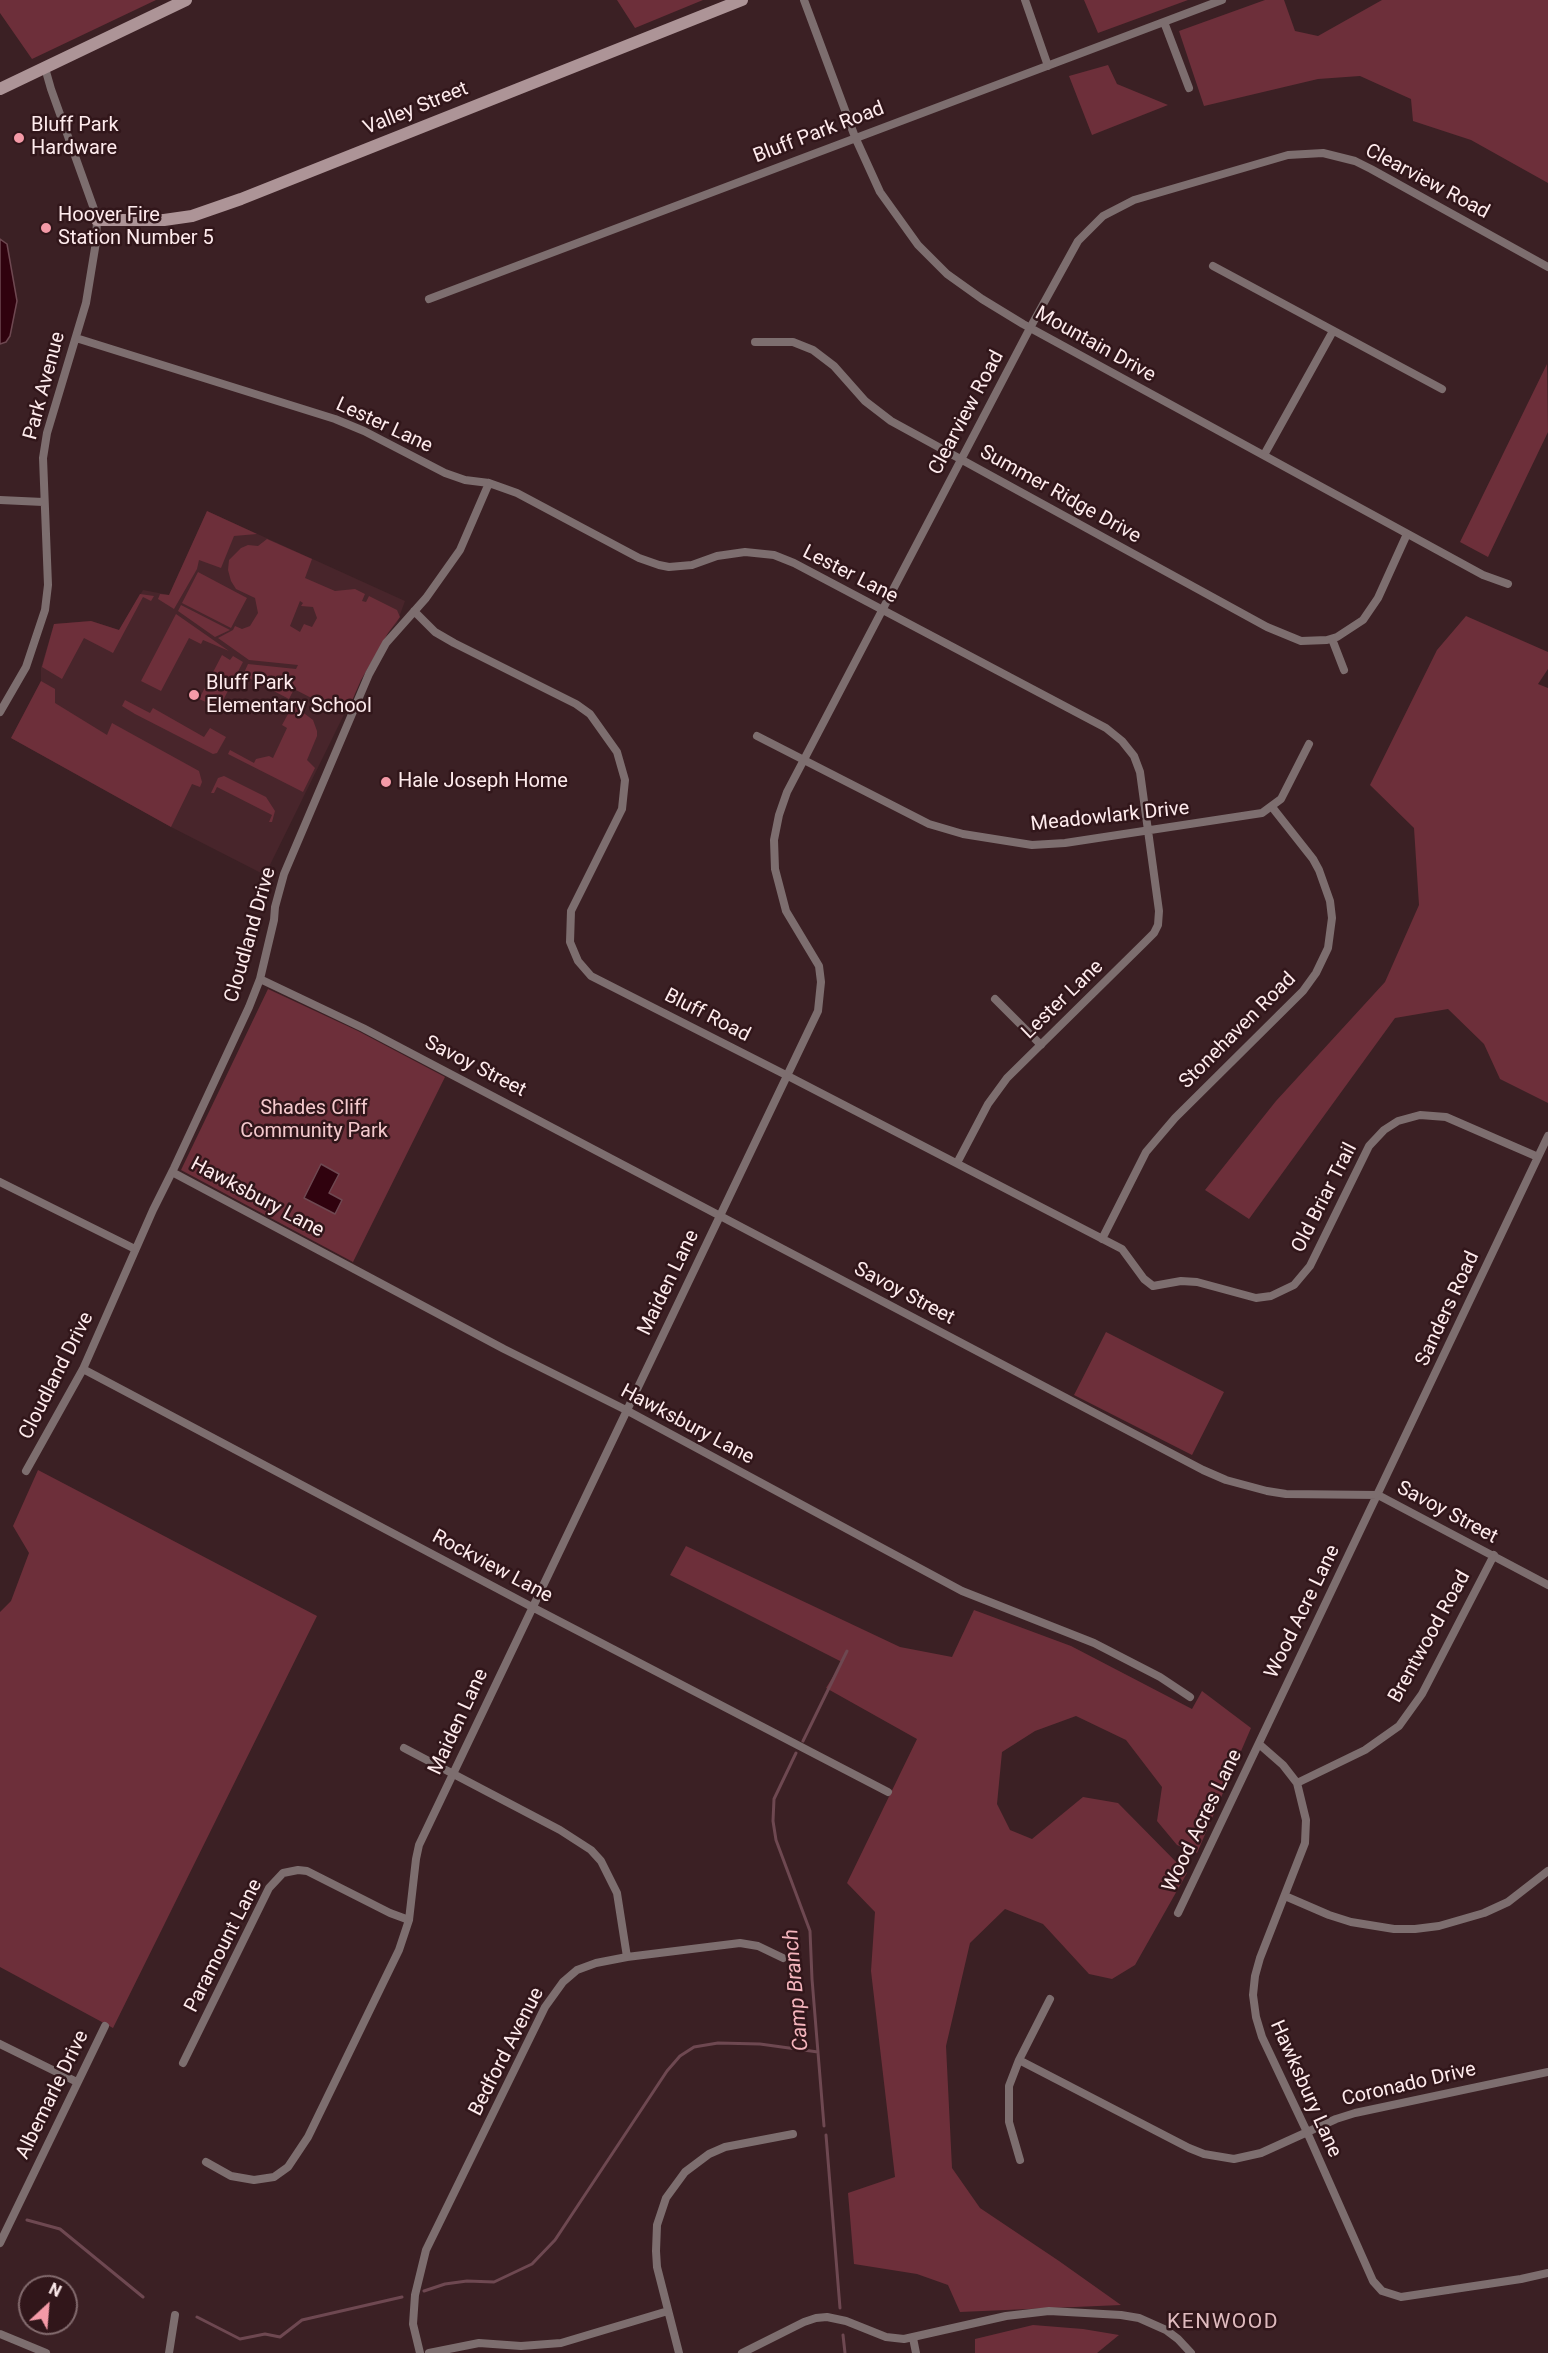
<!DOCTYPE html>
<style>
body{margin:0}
#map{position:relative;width:1548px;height:2353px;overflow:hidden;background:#3b2024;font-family:Roboto,sans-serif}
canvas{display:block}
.north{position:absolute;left:18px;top:2275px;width:60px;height:60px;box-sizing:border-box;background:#31161a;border:2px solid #836b6e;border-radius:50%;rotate:26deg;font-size:16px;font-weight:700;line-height:24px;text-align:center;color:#feebed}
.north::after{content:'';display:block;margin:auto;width:21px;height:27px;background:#f49aa7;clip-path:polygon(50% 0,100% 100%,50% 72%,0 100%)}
</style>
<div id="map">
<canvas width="1548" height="2353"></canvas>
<div class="north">N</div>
</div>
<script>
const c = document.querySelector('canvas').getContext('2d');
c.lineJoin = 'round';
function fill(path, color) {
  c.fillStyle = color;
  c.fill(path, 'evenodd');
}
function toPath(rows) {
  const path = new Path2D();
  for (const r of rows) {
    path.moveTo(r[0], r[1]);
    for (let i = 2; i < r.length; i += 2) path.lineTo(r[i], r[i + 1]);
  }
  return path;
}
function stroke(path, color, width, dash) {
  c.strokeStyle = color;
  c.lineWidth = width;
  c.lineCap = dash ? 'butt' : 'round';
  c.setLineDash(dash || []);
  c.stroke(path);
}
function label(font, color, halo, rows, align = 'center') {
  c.font = font + ' Roboto,sans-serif';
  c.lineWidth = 5;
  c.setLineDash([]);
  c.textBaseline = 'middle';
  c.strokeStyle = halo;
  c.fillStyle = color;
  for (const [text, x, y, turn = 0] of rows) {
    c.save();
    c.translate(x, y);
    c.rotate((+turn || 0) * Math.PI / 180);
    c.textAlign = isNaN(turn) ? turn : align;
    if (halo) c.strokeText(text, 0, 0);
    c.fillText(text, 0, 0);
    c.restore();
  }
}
const built = toPath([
 [207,511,405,601,397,623,388,633,361,680,265,875,171,827,11,738,41,681,41,668,54,624,91,621,119,630,143,590,169,595]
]);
const green = toPath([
 [0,0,156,0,32,59,0,13],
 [617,0,703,0,635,28],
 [1084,0,1188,0,1098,33],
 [1265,0,1284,0,1295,31,1318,36,1382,0,1548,0,1548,183,1471,140,1413,121,1411,99,1360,76,1318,79,1204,106,1179,31],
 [1108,65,1117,84,1168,105,1092,135,1069,76],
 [1547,364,1548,432,1488,557,1460,542],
 [207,511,257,534,234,536,221,568,199,560,197,569,174,609,158,599,160,594,169,595],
 [267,539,312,559,305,578,335,591,355,589,365,594,362,601,366,602,369,596,397,610,400,617,388,633,361,680,348,710,336,713,326,710,327,706,294,689,289,699,243,675,248,664,296,669,298,665,249,660,218,638,233,630,235,626,242,629,250,626,258,613,255,598,236,589,231,581,228,570,229,560,241,548,248,545,258,546],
 [300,601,303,603,301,606,313,607,317,618,312,627,304,624,300,632,290,626],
 [198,572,247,598,231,628,182,603],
 [140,594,154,596,151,601,143,597,113,653,84,638,62,679,42,667,54,624,91,621,119,630],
 [181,605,230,630,215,637,178,611],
 [176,614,229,651,203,640,201,644,189,638,161,691,141,681],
 [1466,616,1548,652,1548,669,1538,684,1548,688,1548,1103,1500,1079,1484,1044,1448,1009,1395,1018,1249,1219,1205,1190,1276,1101,1385,982,1419,905,1414,828,1370,785,1437,650],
 [222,655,230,660,233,656,243,662,219,708,199,699],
 [41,681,55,689,55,703,107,735,112,723,199,771,202,782,200,787,192,784,171,827,11,738],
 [125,700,150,713,153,708,204,737,210,728,226,737,217,753,213,754,135,714,122,706],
 [293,705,313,720,317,731,317,736,307,760,315,768,303,792,228,754,230,750,254,763,256,759,269,756,273,758,287,728,282,725],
 [224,776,266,797,275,811,272,822,269,822,272,815,217,787,214,793,211,793,218,778],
 [268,989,358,1031,445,1077,353,1262,181,1170],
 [1106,1332,1224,1392,1192,1455,1074,1395],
 [38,1470,317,1616,113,2028,0,1967,0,1612,11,1601,29,1553,13,1526],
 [686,1546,900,1647,952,1657,974,1610,1071,1646,1192,1709,1202,1691,1251,1728,1197,1853,1177,1845,1157,1821,1162,1787,1126,1740,1076,1716,1035,1731,1002,1752,997,1804,1010,1830,1032,1839,1083,1797,1118,1803,1187,1873,1135,1965,1112,1979,1089,1974,1043,1924,1005,1909,970,1943,946,2046,952,2168,980,2208,1059,2261,1121,2305,960,2312,948,2285,917,2274,854,2264,848,2193,895,2177,871,1971,875,1912,847,1883,917,1739,826,1688,842,1662,670,1575],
 [1033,2325,1083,2329,1119,2335,1097,2353,975,2353,975,2339]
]);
const water = toPath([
 [0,239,7,244,17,301,10,336,6,342,0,344,0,239],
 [321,1164,339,1174,329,1193,342,1200,335,1214,304,1198,321,1164]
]);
const stream = toPath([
 [803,1741,847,1651],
 [796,1753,774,1799,773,1821,776,1840,810,1931,812,1979,824,2126],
 [826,2135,840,2308],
 [27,2220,60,2229,143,2297],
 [424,2291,445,2284,467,2281,494,2282,532,2264,555,2240,667,2071,680,2056,694,2047,718,2043,760,2044,818,2052],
 [197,2317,240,2339,265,2334,280,2337,302,2320,402,2297],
 [843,2335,845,2353]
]);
const street = toPath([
 [804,0,855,137,880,192,918,245,947,274,982,299,1023,324,1483,575,1508,584],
 [1025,0,1048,66],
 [1164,22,1189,88],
 [1213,266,1442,389],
 [429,299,1222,0],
 [76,338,335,419,364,431,445,473,465,480,489,483,517,493,639,558,659,565,669,567,692,565,717,556,745,552,774,555,794,563,1106,728,1122,741,1134,756,1140,772,1159,911,1158,925,1154,933,1144,943,1007,1078,988,1104,957,1163],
 [755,342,793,342,813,350,834,366,865,401,891,421,1267,627,1301,641,1327,640,1337,637,1363,620,1378,598,1407,534],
 [1264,455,1333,331],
 [0,500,43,502],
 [414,611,435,632,454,643,576,704,590,714,617,752,625,780,622,809,571,911,570,942,578,961,591,976,786,1075,1122,1249,1144,1279,1153,1286,1181,1281,1197,1282,1256,1298,1271,1296,1294,1285,1310,1266,1369,1146,1384,1130,1398,1121,1420,1115,1446,1117,1538,1157],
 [1332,639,1344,670],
 [0,712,26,667,45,610,48,585,43,458,47,433,86,303,96,242,97,220,94,209,51,89,45,68],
 [757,736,929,824,963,834,1032,845,1065,843,1262,813,1281,799,1309,744],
 [260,979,363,1028,1203,1470,1226,1480,1267,1491,1286,1494,1378,1495,1548,1585],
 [995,999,1041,1045],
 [172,1172,504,1349,626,1410,962,1591,1094,1643,1160,1677,1190,1697],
 [0,1182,135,1249],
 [1102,1239,1146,1152,1175,1118,1303,991,1316,973,1328,948,1332,918,1330,901,1319,870,1313,859,1272,807],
 [83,1369,532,1607,888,1792],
 [26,1471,83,1369,153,1210,174,1168,249,1007,260,979,274,920,275,907,284,874,369,674,386,643,426,598,460,550,489,483],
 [1259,1744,1283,1765,1297,1783,1306,1820,1305,1843,1260,1958,1255,1976,1253,1995,1256,2017,1262,2037,1307,2132,1373,2281,1382,2291,1401,2297,1521,2279,1548,2273],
 [404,1748,560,1830,591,1850,601,1861,617,1893,627,1957],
 [1297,1783,1365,1750,1399,1726,1422,1694,1494,1555],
 [1285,1896,1329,1915,1351,1922,1394,1929,1415,1929,1439,1926,1484,1913,1508,1902,1548,1871],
 [1178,1913,1548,1136],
 [0,2044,77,2082],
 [1019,2060,1189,2148,1204,2154,1234,2159,1261,2153,1336,2119,1355,2113,1548,2072],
 [183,2063,269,1888,283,1873,298,1870,307,1871,390,1913,409,1920],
 [1020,2160,1009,2122,1009,2086,1019,2060,1050,1999],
 [206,2162,231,2176,254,2180,274,2177,288,2167,308,2137,399,1950,409,1920,416,1859,419,1845,818,1011,821,982,819,966,786,911,775,869,774,840,779,815,787,792,1030,328,1078,241,1103,216,1134,200,1288,155,1323,153,1355,161,1371,169,1548,267],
 [0,2243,105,2026],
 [0,2334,46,2353],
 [913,2338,916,2353],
 [169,2353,175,2315],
 [420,2353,413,2324,415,2295,426,2250,545,2007,563,1982,577,1970,596,1963,627,1957,740,1943,758,1946,783,1958],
 [429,2353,479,2343,521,2346,561,2343,668,2311],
 [679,2353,657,2267,656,2251,657,2225,666,2198,685,2172,709,2154,725,2147,793,2134],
 [742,2353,804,2322,816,2318,827,2317,846,2321,886,2337,904,2339,1006,2316,1049,2311,1121,2315,1139,2318,1166,2330,1178,2339,1191,2353]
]);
const secondary = toPath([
 [0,89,186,0],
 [97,220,164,220,192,216,241,199,742,0]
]);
const markers = [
 [19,138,6,"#f49aa7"],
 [46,228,6,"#f49aa7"],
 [194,695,6,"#f49aa7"],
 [386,782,6,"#f49aa7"]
];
const streetNames = [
 ["Valley Street",416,109,-22],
 ["Bluff Park Road",819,133,-21],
 ["Clearview Road",1427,182,28],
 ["Mountain Drive",1095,345,29],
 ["Park Avenue",45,386,-75],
 ["Clearview Road",967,413,-62],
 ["Lester Lane",384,426,25],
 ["Summer Ridge Drive",1060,495,29],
 ["Lester Lane",850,575,27],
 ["Meadowlark Drive",1110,817,-6],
 ["Cloudland Drive",251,935,-74],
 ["Lester Lane",1063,1000,-44],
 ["Bluff Road",707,1016,27],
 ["Stonehaven Road",1238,1031,-45],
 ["Savoy Street",475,1067,27],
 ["Hawksbury Lane",257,1198,28],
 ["Old Briar Trail",1325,1198,-63],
 ["Maiden Lane",669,1283,-64],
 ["Savoy Street",904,1294,28],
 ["Sanders Road",1448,1309,-65],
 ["Cloudland Drive",57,1376,-63],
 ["Hawksbury Lane",687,1425,28],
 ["Savoy Street",1447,1513,28],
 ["Rockview Lane",492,1567,28],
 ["Wood Acre Lane",1303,1612,-64],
 ["Brentwood Road",1430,1637,-61],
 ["Maiden Lane",459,1722,-65],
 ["Wood Acres Lane",1203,1821,-64],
 ["Paramount Lane",224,1946,-63],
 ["Bedford Avenue",507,2052,-63],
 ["Coronado Drive",1409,2085,-13],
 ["Hawksbury Lane",1305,2089,66],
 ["Albemarle Drive",53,2095,-64]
];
const poiNames = [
 ["Bluff Park",31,126],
 ["Hardware",31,149],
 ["Hoover Fire",58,216],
 ["Station Number 5",58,239],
 ["Bluff Park",206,684],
 ["Elementary School",206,707],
 ["Hale Joseph Home",398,782]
];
const parkNames = [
 ["Shades Cliff",314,1109],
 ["Community Park",314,1132]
];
const waterNames = [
 ["Camp Branch",797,1990,-95]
];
const neighbourhoodNames = [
 ["KENWOOD",1223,2323]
];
fill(built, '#48252b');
fill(green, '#6d2f3a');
fill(water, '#30020e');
stroke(water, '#6e4851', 1.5);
stroke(stream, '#6e4851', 3);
stroke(street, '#7d6e6f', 8);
stroke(secondary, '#ad9497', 12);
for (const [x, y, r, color] of markers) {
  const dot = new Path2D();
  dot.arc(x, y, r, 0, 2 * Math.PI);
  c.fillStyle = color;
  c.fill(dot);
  stroke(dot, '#31161a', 2);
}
label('20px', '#feebed', '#31161a', streetNames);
label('20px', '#feebed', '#31161a', poiNames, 'left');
label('20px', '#f4c9cd', '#31161a', parkNames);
label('italic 21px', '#f5b5bd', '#31161a', waterNames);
c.letterSpacing = '1.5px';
label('21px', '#dfbabe', '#31161a', neighbourhoodNames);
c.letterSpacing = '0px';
</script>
